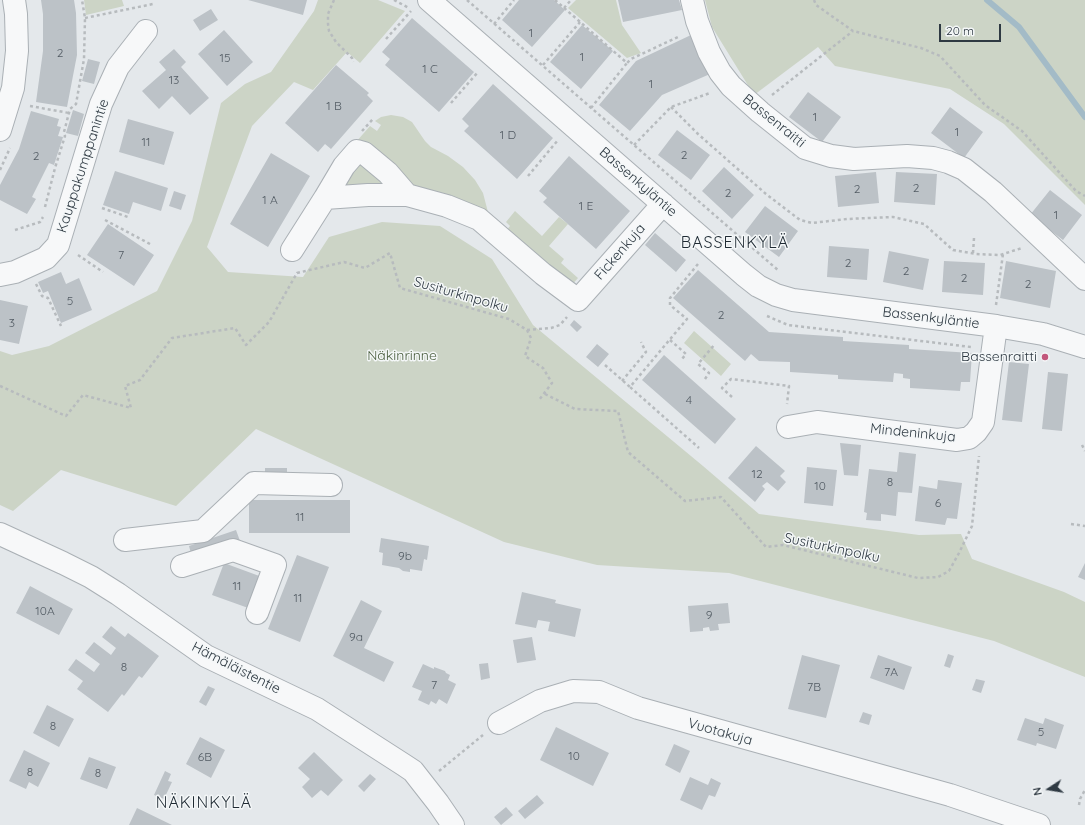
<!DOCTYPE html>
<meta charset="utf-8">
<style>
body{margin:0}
#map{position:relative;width:1085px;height:825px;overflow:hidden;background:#e4e8eb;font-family:Quicksand,sans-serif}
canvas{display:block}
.north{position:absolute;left:1029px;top:769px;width:40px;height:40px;-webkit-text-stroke:3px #f4f7f8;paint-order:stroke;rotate:258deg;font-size:11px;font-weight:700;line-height:16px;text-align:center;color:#2e3942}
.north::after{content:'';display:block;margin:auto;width:14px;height:18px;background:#2e3942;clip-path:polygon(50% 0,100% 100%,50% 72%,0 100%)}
.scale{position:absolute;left:939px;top:24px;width:62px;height:18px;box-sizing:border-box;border:2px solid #2e3942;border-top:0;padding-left:5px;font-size:12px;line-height:14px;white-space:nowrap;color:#2e3942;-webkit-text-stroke:3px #f4f7f8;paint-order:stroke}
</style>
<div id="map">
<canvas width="1085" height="825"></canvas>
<div class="north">N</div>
<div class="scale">20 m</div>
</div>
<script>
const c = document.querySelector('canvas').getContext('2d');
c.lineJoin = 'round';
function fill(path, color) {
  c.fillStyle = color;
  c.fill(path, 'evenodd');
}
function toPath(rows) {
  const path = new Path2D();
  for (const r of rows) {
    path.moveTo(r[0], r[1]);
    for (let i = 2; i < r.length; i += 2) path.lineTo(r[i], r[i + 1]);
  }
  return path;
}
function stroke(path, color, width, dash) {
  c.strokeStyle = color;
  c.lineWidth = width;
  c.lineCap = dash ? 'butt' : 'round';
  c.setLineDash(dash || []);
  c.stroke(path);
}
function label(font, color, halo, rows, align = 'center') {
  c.font = font + ' Quicksand,sans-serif';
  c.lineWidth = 3;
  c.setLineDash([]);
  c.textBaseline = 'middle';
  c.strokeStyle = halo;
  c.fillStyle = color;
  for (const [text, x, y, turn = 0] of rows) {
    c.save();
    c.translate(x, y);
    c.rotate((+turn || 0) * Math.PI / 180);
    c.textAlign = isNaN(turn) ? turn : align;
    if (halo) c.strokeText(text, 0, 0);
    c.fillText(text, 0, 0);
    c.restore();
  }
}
const green = toPath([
 [84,0,122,0,124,6,86,15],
 [318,0,378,0,405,11,360,63,347,52,313,90,294,82,252,126,207,247,228,272,303,277,329,237,382,222,440,226,492,259,533,325,703,466,759,514,919,535,961,534,972,559,1064,592,1085,602,1085,677,994,641,729,573,597,565,504,542,256,429,176,506,61,470,13,511,0,505,0,351,12,355,49,346,157,291,192,221,221,103,245,84,271,72,314,11],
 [576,0,616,0,622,25,641,53,627,58,568,8],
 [705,0,1085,0,1085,205,1004,124,950,89,835,66,818,47,754,95,712,27],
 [391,115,403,117,412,122,425,141,431,147,448,156,463,167,475,180,483,193,489,216,413,190,356,142,370,126,377,131,381,125,375,121,381,117],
 [355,157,390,184,337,190],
 [515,211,542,236,559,217,568,224,549,246,564,259,561,263,578,278,571,286,505,232,510,226,506,222],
 [694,331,731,364,721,376,684,343]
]);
const stream = toPath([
 [987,0,1019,27,1085,117]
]);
const building = toPath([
 [41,0,74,0,76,13,77,55,67,107,36,102,43,51,43,14],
 [248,0,307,0,303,15],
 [519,0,554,0,565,10,532,47,502,20],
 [618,0,679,0,682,10,623,22],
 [211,9,218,20,200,31,193,20],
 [412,18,474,72,439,112,385,65,390,59,382,52],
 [582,25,613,51,581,89,550,62],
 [224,30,253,62,227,86,198,54],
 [691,35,710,74,662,95,630,131,599,105,636,61],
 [174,49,186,62,181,67,209,98,190,115,172,96,159,109,142,91,166,70,159,62],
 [88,59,100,62,94,84,82,81],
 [336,65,369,93,367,95,373,101,331,149,325,144,318,152,285,123],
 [493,84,553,138,517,179,464,131,469,126,462,119],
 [808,92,841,117,822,142,789,117],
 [950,107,983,132,964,158,931,133],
 [73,110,84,114,78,136,66,133],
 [31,111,59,119,57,126,61,127,58,136,63,137,54,165,49,163,32,197,36,199,27,214,0,200,0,185,19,149],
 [128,119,174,132,164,165,119,152],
 [677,130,710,155,691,180,658,155],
 [271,153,310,176,268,247,230,224],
 [569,156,630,211,596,249,543,202,547,198,539,191],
 [724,167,754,195,732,219,702,191],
 [115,171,168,188,161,211,133,202,129,214,103,205],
 [876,172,879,203,838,207,835,176],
 [896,172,937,174,935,205,894,202],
 [1050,190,1082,215,1063,240,1030,215],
 [174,191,186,195,181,210,169,206],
 [765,206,798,231,779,257,745,232],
 [108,224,154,255,134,286,87,255],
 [655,233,686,260,676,272,645,245],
 [829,246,869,249,867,280,827,277],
 [889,251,929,259,923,290,883,282],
 [944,261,985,263,983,295,942,292],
 [1006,261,1056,271,1050,308,1000,298],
 [698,270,769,332,843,337,843,341,909,345,909,349,972,353,970,382,961,382,960,391,910,388,910,379,903,378,903,374,894,373,893,382,838,379,838,375,790,372,790,362,759,361,751,354,745,361,673,298],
 [61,272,66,284,79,278,92,310,61,323,48,291,43,293,38,282],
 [0,300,28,306,19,344,0,340],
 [574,320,582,327,577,332,570,325],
 [597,344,609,354,598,367,586,357],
 [664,355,736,419,715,444,642,380],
 [1009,362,1029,364,1022,422,1002,420],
 [1048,372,1068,374,1062,431,1042,429],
 [840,443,861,445,858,476,844,475],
 [756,446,785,471,780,476,786,482,778,491,767,482,762,486,765,489,755,502,728,478],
 [899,452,916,454,912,493,898,492,896,516,881,514,881,521,866,520,867,513,864,512,869,469,897,472],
 [807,467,837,470,833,506,804,503],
 [265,468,287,468,287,478,265,479],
 [938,480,962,483,957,519,947,518,945,525,915,521,919,486,937,489],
 [249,500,350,500,350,533,249,533],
 [236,530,240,541,192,557,189,546],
 [381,538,429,546,427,560,424,559,422,571,410,569,410,572,403,571,399,568,382,565,383,553,379,552],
 [297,555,329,567,300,642,268,629],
 [224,563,262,577,251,609,212,595],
 [1085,563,1085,580,1078,577],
 [30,586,73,609,59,635,16,613],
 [522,592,556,600,555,603,581,609,575,637,548,631,550,622,538,620,536,628,515,624],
 [361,600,382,611,364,648,394,662,384,682,333,656],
 [728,603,730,623,718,624,719,630,710,631,709,627,703,628,703,631,690,632,688,606],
 [111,626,125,637,128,633,159,656,142,678,139,676,124,696,122,694,108,712,77,689,83,681,68,670,76,659,94,672,100,664,85,653,94,642,111,655,116,648,102,637],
 [532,637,536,660,517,663,513,640],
 [948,654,954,656,950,668,944,666],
 [802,655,840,665,826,718,788,709],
 [878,655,912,667,904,690,870,678],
 [488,663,490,678,481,680,479,664],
 [423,664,434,669,434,667,445,671,446,673,450,675,448,680,456,684,447,704,439,699,436,704,431,701,429,705,418,700,422,691,412,687],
 [976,679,985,681,981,693,972,690],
 [208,686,215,689,206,706,199,702],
 [47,705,74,719,59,747,33,733],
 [863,712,872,715,869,725,859,722],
 [1025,718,1043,724,1045,718,1064,725,1056,749,1037,743,1036,746,1017,740],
 [556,727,609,753,593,786,540,760],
 [200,737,225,750,211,778,186,764],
 [674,744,690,751,680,773,665,765],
 [24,750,50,763,38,787,29,782,26,789,9,781],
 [314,752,343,780,328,796,321,790,312,798,302,787,310,779,298,768],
 [89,757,116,767,107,789,80,779],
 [165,771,171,774,168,781,172,782,164,799,154,795],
 [370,774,376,779,364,792,358,786],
 [690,777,708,785,711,778,721,783,715,797,709,795,702,810,680,800],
 [537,795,544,803,525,819,518,811],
 [506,807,513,815,501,825,494,817],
 [137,808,172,825,129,825]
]);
const path = toPath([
 [334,0,328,14,328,24,329,31,336,42,352,58,353,62],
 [394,0,409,8],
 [467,0,779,271],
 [555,0,627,63,631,59,680,36],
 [814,0,816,5,853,31,921,48,940,56,985,105,1022,131,1076,191,1085,196],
 [564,8,571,0],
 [85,18,153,4],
 [494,24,514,0],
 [386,39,411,11],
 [543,65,580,22],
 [772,95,853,31],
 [451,103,478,72],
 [30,106,69,113],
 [671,107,698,134,766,194,800,220,812,223,847,219,893,217,924,224,953,250,976,254,1000,255,1022,248],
 [591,108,627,63],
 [362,131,373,119],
 [634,145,671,107,710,93],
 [0,170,10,148],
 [528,176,558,140],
 [45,207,55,168,65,136,64,132,70,109,76,104,84,59,85,18,82,0],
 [102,208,128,217],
 [105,220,150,244],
 [15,230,40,222,43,217],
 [973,253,974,238],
 [78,255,103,272],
 [698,264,670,298,670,305,687,319,630,387,699,448],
 [36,284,42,296,48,298,61,326],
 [996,305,1003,254],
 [767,316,788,325,971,347],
 [527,330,551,328,560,325,567,317],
 [670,340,686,354,682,359],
 [605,365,630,387],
 [705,379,709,373,698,364,715,344],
 [622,381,646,352,641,342],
 [0,386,66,416,83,395,131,408,125,386,140,380,172,338,235,328,246,345,269,322,297,273,344,262,365,268,390,253,400,288,509,319,527,330,531,338,525,356,543,368,552,383,539,400],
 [545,394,575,409,618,411,628,452,685,501,721,497,766,547,783,545,918,578,938,577,949,571,959,553,972,526,979,456],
 [732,397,722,388,731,379,789,386,787,404],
 [1082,445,1085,451],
 [1071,524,1085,526],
 [439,771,483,735],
 [1079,805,1080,799,1085,790]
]);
const minor = toPath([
 [429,0,744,275,758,286,776,295,793,300,996,326,1043,334,1085,347],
 [692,0,697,21,709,52,720,72,731,86,760,112,805,148,831,156,854,159,907,156,933,158,948,162,964,169,993,192,1085,279],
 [0,130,13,88,17,51,16,14,14,0],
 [325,198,344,166,357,151,364,153,388,173,407,195],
 [292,250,325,198,368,195,407,195,447,206,479,219,543,274,578,300,663,204],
 [0,275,15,272,46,258,58,245,101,104,118,67,146,31],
 [788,427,817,422,957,440,969,438,976,432,983,422,996,326],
 [0,534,63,563,91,577,118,594,206,656,317,709,404,765,413,771,438,803,453,825],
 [125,540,203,531,254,483,331,485],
 [182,566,233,550,275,565,257,613],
 [499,723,540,701,573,691,599,692,638,708,950,795,1039,825]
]);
const markers = [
 [1045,357,4,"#c2577c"]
];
const numberNames = [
 ["1",531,33],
 ["2",60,53],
 ["1",582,57],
 ["15",225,58],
 ["1 C",430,69],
 ["13",174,80],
 ["1",651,84],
 ["1 B",334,106],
 ["1",815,117],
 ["1",957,132],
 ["1 D",508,135],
 ["11",146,142],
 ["2",684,155],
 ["2",36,156],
 ["2",916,188],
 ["2",857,189],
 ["2",728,193],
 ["1 A",270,200],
 ["1 E",586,206],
 ["1",1056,215],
 ["7",121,255],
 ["2",848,263],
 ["2",906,271],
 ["2",964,278],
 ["2",1028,284],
 ["5",70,301],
 ["2",721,315],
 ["3",12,323],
 ["4",689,400],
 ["12",757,474],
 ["8",890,482],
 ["10",820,486],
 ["6",938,503],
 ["11",300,517],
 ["9b",405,556],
 ["11",237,586],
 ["11",298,598],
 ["10A",45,611],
 ["9",709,615],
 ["9a",356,637],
 ["8",124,667],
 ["7A",891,672],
 ["7",434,685],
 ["7B",814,687],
 ["8",53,726],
 ["5",1041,732],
 ["10",574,756],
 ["6B",205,757],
 ["8",30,772],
 ["8",98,773]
];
const streetNames = [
 ["Bassenraitti",774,121,39],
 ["Kauppakumppanintie",83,166,-72],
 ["Bassenkyläntie",638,182,41],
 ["Fickenkuja",620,252,-49],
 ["Susiturkinpolku",461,295,16],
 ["Bassenkyläntie",931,318,7],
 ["Mindeninkuja",913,433,6],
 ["Susiturkinpolku",832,548,12],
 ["Hämäläistentie",236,668,27],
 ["Vuotakuja",720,732,16]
];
const parkNames = [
 ["Näkinrinne",402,356]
];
const poiNames = [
 ["Bassenraitti",1037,357]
];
const quarterNames = [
 ["BASSENKYLÄ",735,243],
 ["NÄKINKYLÄ",204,803]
];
fill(green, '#ccd4c6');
stroke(stream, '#a3bbc7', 6);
fill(building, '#bcc2c7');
stroke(minor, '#aab0b5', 24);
stroke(path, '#b7bbbe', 2.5, [3, 3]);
stroke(minor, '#f7f8f9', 22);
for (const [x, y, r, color] of markers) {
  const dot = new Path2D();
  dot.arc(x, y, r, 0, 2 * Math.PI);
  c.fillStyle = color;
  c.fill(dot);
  stroke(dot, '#f4f7f8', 1.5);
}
label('12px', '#525b63', null, numberNames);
label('14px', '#2e3942', '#f4f7f8', streetNames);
label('14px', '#485c3c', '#f4f7f8', parkNames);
label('14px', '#2e3942', '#f4f7f8', poiNames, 'right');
c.letterSpacing = '1px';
label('16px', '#1f2a33', '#f4f7f8', quarterNames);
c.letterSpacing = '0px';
</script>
